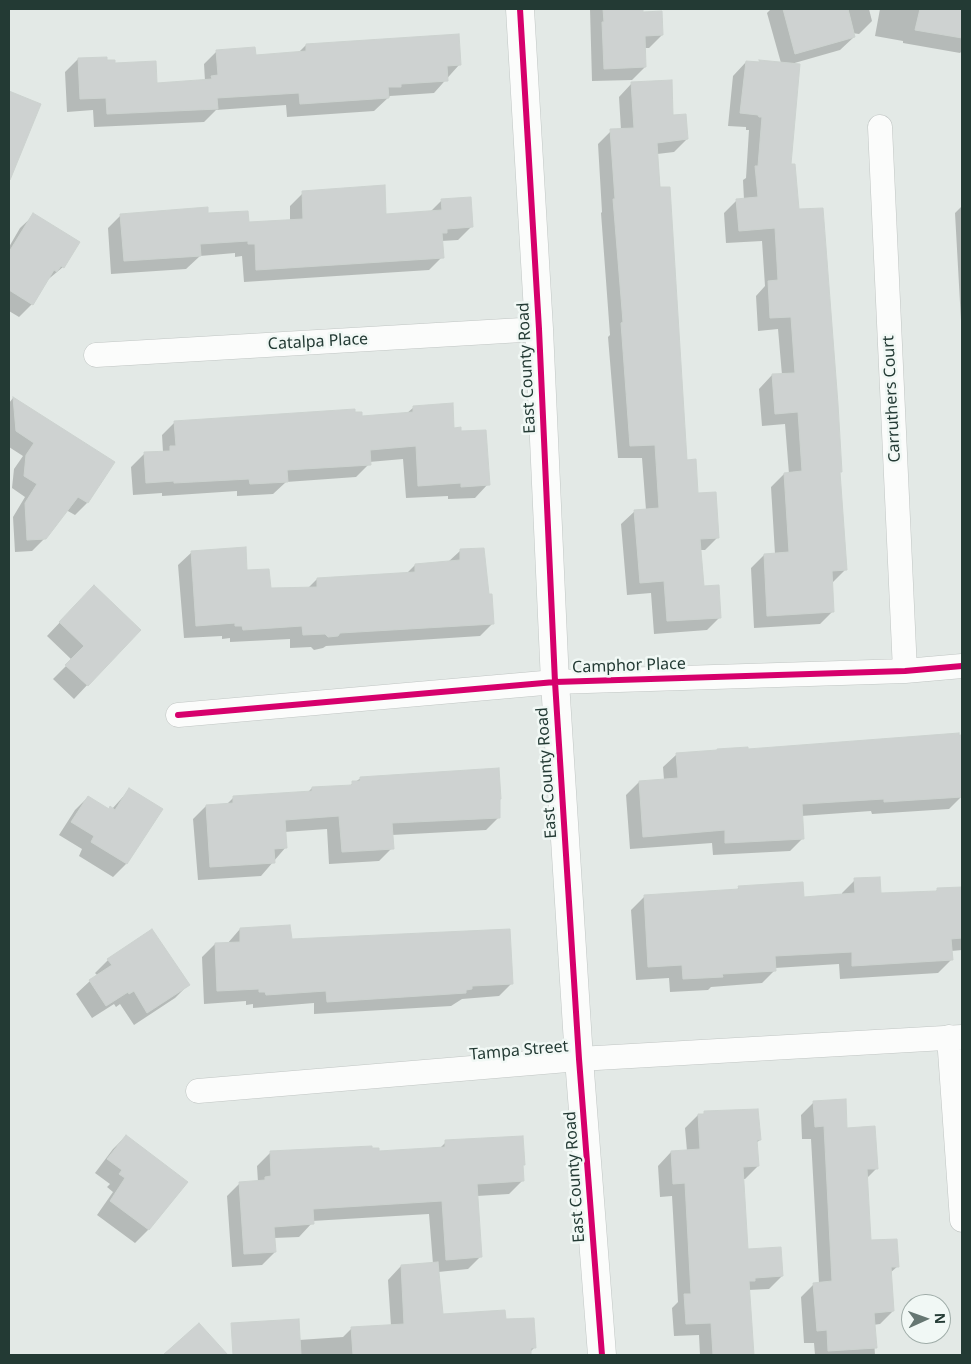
<!DOCTYPE html>
<style>
body{margin:0}
#map{position:relative;width:971px;height:1364px;overflow:hidden;background:#e3e9e6;font-family:"Noto Sans",sans-serif}
canvas{display:block}
.frame{position:absolute;inset:0;border:10px solid #233a34;pointer-events:none}
.north{position:absolute;left:901px;top:1294px;width:50px;height:50px;box-sizing:border-box;background:#f1f8f5;border:1px solid #9faca8;border-radius:50%;rotate:88deg;font-size:14px;font-weight:700;line-height:20px;text-align:center;color:#233a34}
.north::after{content:'';display:block;margin:auto;width:18px;height:22px;background:#667772;clip-path:polygon(50% 0,100% 100%,50% 72%,0 100%)}
</style>
<div id="map">
<canvas width="971" height="1364"></canvas>
<div class="frame"></div>
<div class="north">N</div>
</div>
<script>
const c = document.querySelector('canvas').getContext('2d');
c.lineJoin = 'round';
function fill(path, color) {
  c.fillStyle = color;
  c.fill(path, 'evenodd');
}
function toPath(rows) {
  const path = new Path2D();
  for (const r of rows) {
    path.moveTo(r[0], r[1]);
    for (let i = 2; i < r.length; i += 2) path.lineTo(r[i], r[i + 1]);
  }
  return path;
}
function stroke(path, color, width, dash) {
  c.strokeStyle = color;
  c.lineWidth = width;
  c.lineCap = dash ? 'butt' : 'round';
  c.setLineDash(dash || []);
  c.stroke(path);
}
function label(font, color, halo, rows, align = 'center') {
  c.font = font + ' "Noto Sans",sans-serif';
  c.lineWidth = 5;
  c.setLineDash([]);
  c.textBaseline = 'middle';
  c.strokeStyle = halo;
  c.fillStyle = color;
  for (const [text, x, y, turn = 0] of rows) {
    c.save();
    c.translate(x, y);
    c.rotate((+turn || 0) * Math.PI / 180);
    c.textAlign = isNaN(turn) ? turn : align;
    if (halo) c.strokeText(text, 0, 0);
    c.fillText(text, 0, 0);
    c.restore();
  }
}
const shadow = toPath([
 [590,9,642,9,642,13,662,35,649,48,644,48,645,67,632,80,592,81],
 [771,9,869,9,872,21,859,34,852,33,854,37,840,50,791,64,790,165,841,471,839,473,845,570,832,583,833,611,820,624,754,628,751,568,764,555,775,554,771,487,784,474,789,474,785,424,762,426,759,389,772,375,782,375,778,329,758,331,756,296,765,286,762,241,726,243,724,213,737,200,744,200,743,180,746,178,749,130,746,130,746,127,728,126,733,76,746,62,781,63,767,13],
 [880,9,962,9,962,51,960,53,903,43,903,41,875,36],
 [306,45,459,65,434,93,390,96,374,111,287,117,286,105,216,110,204,122,94,127,93,110,67,112,65,72,78,59,106,58,106,61,156,84,205,81,204,64,217,51,255,56,298,53],
 [632,83,672,116,687,139,674,152,657,154,686,461,697,494,718,537,705,550,700,550,703,587,720,617,707,630,654,634,651,593,627,595,621,524,635,511,646,510,642,458,618,458,608,337,610,335,601,213,602,212,598,144,611,131,621,130,619,97],
 [9,92,39,104,17,158,9,167],
 [303,193,385,215,430,212,442,200,471,227,458,240,441,241,442,257,429,270,244,282,242,256,235,257,235,253,200,256,186,269,111,274,108,228,121,215,207,215,248,223,290,221,290,206],
 [962,206,962,339,955,213],
 [34,215,63,267,45,282,32,304,19,317,9,311,9,247,20,228],
 [13,398,113,463,87,503,75,515,66,510,45,538,32,551,15,552,13,517,25,497,12,488,14,469,23,456,9,447,9,403],
 [414,407,453,429,488,484,475,498,448,499,448,496,406,498,403,459,369,462,369,464,356,477,286,482,273,494,237,496,237,491,162,496,162,493,133,495,131,467,145,453,163,452,162,435,175,422,354,414,361,417,406,414],
 [460,551,493,623,480,636,326,646,323,648,314,650,311,647,290,648,290,639,230,642,230,638,222,639,222,636,184,638,178,565,192,552,246,571,269,589,308,588,317,579,406,574,415,565,448,562],
 [81,600,139,630,74,699,53,679,72,660,47,636],
 [962,736,962,779,961,779,962,796,949,809,872,814,871,811,801,816,803,838,790,851,713,855,712,843,630,849,626,795,639,782,664,780,663,767,676,755],
 [361,778,498,801,499,817,486,830,392,835,392,848,379,861,329,864,327,829,284,832,286,847,261,876,198,880,193,819,206,806,226,805,233,798,307,793,312,788,349,786],
 [130,789,161,809,126,864,113,877,79,856,82,849,59,835,75,810,88,797,108,810,112,809],
 [855,880,880,894,935,892,938,889,962,888,962,950,951,951,951,960,938,973,840,979,839,964,775,968,775,970,762,983,711,987,708,990,670,992,669,978,636,980,631,910,645,896,736,891,739,887,803,898,842,896,842,893],
 [240,929,290,940,512,983,499,996,462,999,451,1006,314,1014,314,1003,253,1008,253,1004,246,1005,246,1001,204,1004,202,957,215,944,227,944],
 [108,960,188,985,175,998,134,1025,120,1004,116,1007,114,1004,92,1018,76,994,90,981,98,976,95,973],
 [814,1102,846,1129,877,1168,866,1179,870,1242,898,1266,890,1273,893,1311,880,1324,873,1325,875,1355,815,1355,814,1343,804,1343,801,1297,814,1284,819,1283,811,1139,802,1139,801,1115],
 [705,1113,760,1140,756,1143,758,1166,745,1179,742,1179,747,1251,782,1276,769,1289,748,1290,753,1355,700,1355,699,1335,674,1336,672,1308,678,1302,672,1196,660,1197,658,1166,671,1152,687,1151,685,1128,698,1115,702,1115],
 [126,1136,186,1182,148,1230,135,1243,97,1215,113,1192,107,1187,110,1184,95,1173,113,1149],
 [446,1142,524,1164,521,1167,522,1181,509,1194,477,1196,481,1256,468,1269,438,1272,442,1315,505,1321,535,1347,530,1352,530,1355,234,1355,233,1337,299,1340,343,1337,352,1328,391,1326,388,1280,401,1266,433,1264,429,1214,312,1221,312,1223,299,1237,274,1238,275,1252,262,1265,232,1267,227,1196,240,1183,258,1182,257,1166,270,1153,372,1150,378,1153,439,1149],
 [199,1324,226,1355,163,1355]
]);
const building = toPath([
 [603,9,643,9,643,12,662,11,663,35,645,36,646,67,604,69,602,22,604,22,603,9],
 [783,9,848,9,855,37,795,54,783,9],
 [920,9,962,9,962,38,915,30,920,9],
 [459,34,461,65,447,66,448,81,401,84,401,87,388,87,389,98,300,104,299,93,217,98,218,109,107,114,106,98,80,99,78,58,107,57,107,60,115,60,115,63,156,61,157,83,212,79,211,76,218,75,216,50,255,47,256,55,306,51,306,44,459,34],
 [759,60,800,64,791,164,795,164,799,209,823,208,838,404,842,472,840,472,847,570,832,571,834,612,767,616,764,554,789,552,784,473,802,471,798,412,775,414,772,374,795,373,791,317,770,318,768,281,778,280,775,228,739,231,736,199,758,197,755,166,758,166,762,117,759,117,758,115,740,113,746,61,760,62,759,60],
 [672,80,673,115,686,114,688,139,657,143,660,187,670,187,687,460,696,459,698,493,716,492,719,538,700,539,704,586,719,585,721,618,667,621,664,581,640,583,634,510,659,508,655,445,630,446,621,323,623,322,613,199,615,199,610,129,634,128,631,82,672,80],
 [9,91,41,104,10,180,9,180,9,91],
 [385,185,386,214,442,210,441,199,471,197,473,227,447,229,447,233,442,233,444,258,256,270,255,244,248,244,248,241,200,244,201,256,124,261,120,214,208,207,208,213,248,211,249,222,303,219,302,191,385,185],
 [33,213,80,242,64,268,61,266,57,272,54,270,33,305,9,290,9,252,33,213],
 [13,397,115,462,88,503,78,497,46,539,27,540,25,503,37,484,24,476,26,455,34,443,16,431,13,397],
 [453,403,454,428,461,427,461,431,486,430,490,485,461,487,461,483,418,486,416,446,370,450,371,465,287,470,288,482,250,484,249,479,174,483,174,481,146,483,144,452,170,451,170,446,176,446,174,421,355,409,355,412,362,412,362,416,413,412,413,406,453,403],
 [246,547,247,570,269,569,271,588,317,587,317,578,415,572,415,564,460,560,460,549,484,548,489,594,492,594,494,624,340,633,338,636,328,637,325,634,303,635,302,626,243,630,242,626,235,626,235,623,196,626,191,551,246,547],
 [94,585,141,630,88,686,65,665,84,646,59,622,94,585],
 [959,733,959,735,962,735,962,797,884,802,884,799,802,804,804,839,725,843,725,830,643,837,639,781,678,778,676,753,717,750,717,749,748,747,748,749,959,733],
 [499,768,501,799,500,799,500,818,392,823,394,849,342,852,339,816,285,820,287,848,274,849,275,863,210,867,206,805,233,803,233,796,312,791,312,787,352,785,352,781,360,781,360,777,499,768],
 [129,788,163,809,127,864,91,842,94,836,71,822,88,796,109,809,110,806,115,810,129,788],
 [880,877,881,893,937,891,937,888,962,887,962,938,951,939,953,960,852,966,852,952,775,956,776,971,722,974,723,977,683,979,682,965,648,967,644,895,739,889,738,886,803,882,804,897,855,893,854,878,880,877],
 [290,925,292,939,510,929,513,984,472,986,472,989,466,990,466,993,327,1002,326,991,266,995,265,992,259,992,259,989,217,991,215,943,240,942,240,928,290,925],
 [152,929,190,985,147,1013,134,991,129,994,128,992,106,1006,89,980,112,965,107,959,152,929],
 [846,1099,847,1128,875,1126,878,1169,867,1169,871,1240,897,1239,899,1267,891,1267,894,1311,874,1313,877,1348,828,1351,827,1330,817,1331,813,1283,832,1281,824,1126,815,1127,813,1101,846,1099],
 [758,1109,761,1140,757,1140,759,1166,743,1167,748,1249,781,1247,783,1276,755,1278,755,1281,749,1281,754,1355,713,1355,711,1323,686,1324,684,1294,691,1294,685,1183,673,1184,671,1151,700,1149,698,1114,704,1114,704,1111,758,1109],
 [126,1135,188,1182,149,1230,110,1201,125,1178,119,1174,122,1170,107,1159,126,1135],
 [523,1136,525,1165,523,1165,524,1181,477,1184,482,1257,446,1260,442,1201,313,1209,314,1224,274,1227,276,1252,244,1254,239,1182,265,1180,265,1177,271,1176,270,1151,372,1146,372,1148,379,1148,379,1151,445,1147,445,1140,523,1136],
 [438,1262,443,1314,505,1310,506,1319,534,1318,536,1348,531,1348,531,1355,353,1355,351,1327,404,1324,401,1265,438,1262],
 [299,1319,301,1355,233,1355,231,1323,299,1319],
 [199,1323,228,1355,163,1355,199,1323]
]);
const street = toPath([
 [880,127,905,671],
 [96,355,539,329],
 [178,715,555,682,905,671,962,666],
 [949,1037,962,1220],
 [198,1091,579,1059,962,1037]
]);
const secondary = toPath([
 [520,9,539,329,555,682,579,1059,602,1355]
]);
const cycleway = toPath([
 [520,9,539,329,555,682,579,1059,602,1355],
 [178,715,555,682,905,671,962,666]
]);
const streetNames = [
 ["Catalpa Place",318,342,-3],
 ["East County Road",527,368,-93],
 ["Carruthers Court",892,399,-93],
 ["Camphor Place",629,666,-2],
 ["East County Road",547,773,-94],
 ["Tampa Street",519,1051,-5],
 ["East County Road",575,1177,-94]
];
fill(shadow, '#0003');
fill(building, '#ced2d1');
stroke(building, '#ccd2cf', 1);
stroke(street, '#c0c5c3', 25);
stroke(secondary, '#c0c6c4', 29);
stroke(street, '#fbfcfb', 24);
stroke(secondary, '#fbfcfb', 28);
stroke(cycleway, '#d6006c', 6);
label('16px', '#233a34', '#f1f8f5', streetNames);
</script>
